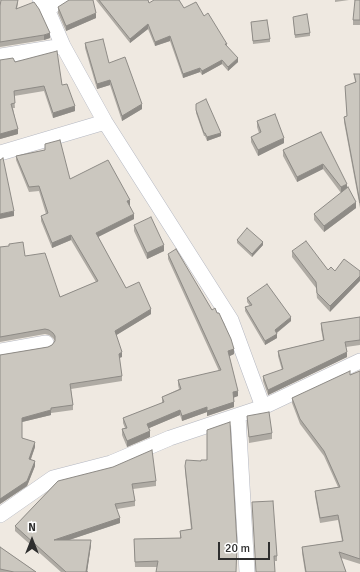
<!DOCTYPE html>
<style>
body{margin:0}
#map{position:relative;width:360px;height:572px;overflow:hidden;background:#efe9e1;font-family:Signika,sans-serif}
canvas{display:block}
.north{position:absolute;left:12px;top:520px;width:40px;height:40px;-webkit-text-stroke:3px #fff;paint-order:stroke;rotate:0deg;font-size:11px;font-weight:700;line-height:16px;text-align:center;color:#2e2e2e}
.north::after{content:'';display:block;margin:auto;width:14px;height:18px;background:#2e2e2e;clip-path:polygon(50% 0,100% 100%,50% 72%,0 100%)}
.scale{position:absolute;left:218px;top:542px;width:52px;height:18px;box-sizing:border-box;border:2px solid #2e2e2e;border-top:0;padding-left:5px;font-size:12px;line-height:14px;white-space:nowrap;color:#2e2e2e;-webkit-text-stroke:3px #fff;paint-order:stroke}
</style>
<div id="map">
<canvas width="360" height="572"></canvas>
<div class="north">N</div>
<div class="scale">20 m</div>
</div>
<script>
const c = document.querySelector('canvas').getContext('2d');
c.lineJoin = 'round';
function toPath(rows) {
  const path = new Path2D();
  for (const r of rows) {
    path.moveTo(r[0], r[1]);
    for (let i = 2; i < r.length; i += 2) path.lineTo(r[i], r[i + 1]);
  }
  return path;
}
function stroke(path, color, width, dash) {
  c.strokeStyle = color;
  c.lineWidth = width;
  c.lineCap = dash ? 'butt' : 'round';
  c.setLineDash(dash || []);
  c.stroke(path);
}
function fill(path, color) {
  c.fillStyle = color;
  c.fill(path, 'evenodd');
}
const street = toPath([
 [40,0,47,9,63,46,105,122,231,320,263,407],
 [47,9,62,0],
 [0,56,63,46],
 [0,153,105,122],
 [0,351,46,343],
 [238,416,247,572],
 [0,515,53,478,111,463,170,438,263,407,360,361]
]);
const wall = toPath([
 [96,0,148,0,149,3,184,8,204,16,227,44,227,46,238,62,228,71,222,64,202,75,200,72,183,78,170,41,155,46,148,29,130,43],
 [335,0,349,0,335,2],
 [360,0,360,25,353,25,353,20],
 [18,3,17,9,50,38,44,40,0,47,0,6],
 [58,7,96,18,66,31,58,13],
 [293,17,310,33,310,36,295,38],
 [251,22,270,39,270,42,253,44],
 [85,43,109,63,142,109,122,121,110,85,97,89,85,48],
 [0,60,15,62,62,85,75,111,53,118,44,91,14,96,15,108,13,108,18,134,0,139],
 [354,74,360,74,360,208,344,122,344,117,347,116,345,86,355,82],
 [196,104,221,136,207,141,205,136,204,136,196,113],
 [257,121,284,143,258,156,251,142,251,137,259,133,257,127],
 [321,132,356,208,324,232,314,220,314,214,341,193,323,169,297,182,283,156,283,150],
 [45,144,70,179,130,205,129,205,134,219,98,237,126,288,151,314,116,335,122,357,119,358,122,376,122,381,71,389,73,405,73,410,51,413,51,415,22,422,22,438,35,447,31,459,35,466,27,486,0,504,0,355,48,347,52,345,55,341,53,338,49,335,45,334,0,342,0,247,25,256,60,297,96,282,71,240,52,248,41,221,41,216,46,214,39,191,29,192,16,160,16,156,45,150],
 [134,225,164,251,147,259,134,231],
 [237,240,263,245,252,257,237,243],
 [292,251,328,270,331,267,330,312,317,298,316,288,292,257],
 [168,254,212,310,234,354,229,356,238,396,234,397,234,407,207,416,207,412,182,421,180,415,149,428,150,437,127,447,122,435,122,429,125,428,123,423,123,418,162,403,162,397,179,389,178,385,178,380,219,371,168,259],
 [247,298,291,321,277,333,277,338,265,345,245,311,245,307,250,306,247,302],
 [360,317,360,345,346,347,347,357,268,395,263,381,263,376,282,370,278,356,278,351,323,340,321,329,321,323],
 [360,371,360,564,341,558,346,572,305,572,302,553,302,547,342,541,338,520,320,523,315,496,315,491,338,487,324,456,300,424,292,403,292,398],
 [247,416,272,433,272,439,249,443],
 [185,466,237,544,157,567,135,567,134,539,180,538,180,531,191,529,185,471],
 [58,481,156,481,156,486,133,489,135,501,135,506,117,509,120,523,69,540,91,545,87,572,88,572,61,572,15,531,15,526],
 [252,508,277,556,277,561,275,561],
 [0,547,36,572,0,572]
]);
const shadedWall = toPath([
 [96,13,96,18,66,31,66,26],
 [148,24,148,29,130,43,130,39],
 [50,33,50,38,44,40,44,35],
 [170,36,170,41,155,46,155,42],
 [238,58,238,62,228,71,228,67],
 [222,60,222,64,202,75,202,71],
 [200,68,200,72,183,78,183,74],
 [110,80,110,85,97,89,97,84],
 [142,104,142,109,122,121,122,116],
 [75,106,75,111,53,118,53,113],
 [18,129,18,134,0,139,0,134],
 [221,133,221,136,207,141,207,137],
 [284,138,284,143,258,156,258,150],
 [323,164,323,169,297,182,297,177],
 [347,184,347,189,341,193,341,187],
 [130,200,130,205,127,206,127,201],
 [356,202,356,208,324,232,324,226],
 [14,211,14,216,0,219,0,214],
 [134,214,134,219,96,238,96,233],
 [71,235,71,240,52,248,52,243],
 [263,242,263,245,252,257,252,254],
 [164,245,164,251,147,259,147,253],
 [360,276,360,281,330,312,330,306],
 [151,309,151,314,115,336,115,331],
 [291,317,291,321,275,334,275,330],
 [277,334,277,338,265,345,265,341],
 [234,349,234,354,228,357,228,351],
 [122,352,122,357,119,358,119,354],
 [347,352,347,357,268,395,268,390],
 [238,391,238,396,233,398,233,392],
 [234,402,234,407,207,416,207,412,182,421,182,416,207,407],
 [51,410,51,415,22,422,22,418],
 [180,410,180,415,147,429,147,424],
 [150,431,150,437,127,447,127,441],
 [35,442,35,447,29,464,29,459],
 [35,461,35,466,27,486,0,504,0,499],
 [120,518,120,523,54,545,54,540],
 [91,540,91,545,87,572,86,572]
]);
const building = toPath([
 [1,0,18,0,16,9,34,2,39,9,50,33,44,35,0,42,0,6,1,0],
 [69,0,93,0,96,13,66,26,58,7,69,0],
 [99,0,148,0,149,3,154,0,179,0,184,8,196,2,204,16,208,13,227,44,225,44,238,58,228,67,222,60,202,71,200,68,183,74,170,36,155,42,148,24,130,39,99,0],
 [355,0,360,0,360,20,353,20,355,0],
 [307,14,310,33,295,35,293,17,307,14],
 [267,20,270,39,253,41,251,22,267,20],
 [103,39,109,63,125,57,142,104,122,116,110,80,97,84,85,43,103,39],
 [57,51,62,85,67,84,75,106,53,113,44,86,14,91,15,103,11,104,18,129,0,134,0,60,13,58,15,62,57,51],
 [354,74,360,74,360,203,344,117,347,116,345,86,356,82,354,74],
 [206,99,221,133,207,137,205,133,204,133,196,110,196,104,206,99],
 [275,114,284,138,258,150,251,137,261,132,257,121,275,114],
 [321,132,347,184,341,187,323,164,297,177,283,150,321,132],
 [60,140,70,179,108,160,130,200,127,201,134,214,96,233,126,288,139,282,151,309,115,331,122,352,119,354,122,376,70,384,73,405,51,408,51,410,22,418,22,438,35,442,29,459,35,461,27,481,0,499,0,355,48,347,52,345,55,341,55,336,53,333,49,330,45,329,0,337,0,247,9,246,9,244,23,242,25,256,45,253,60,297,98,281,71,235,52,243,41,216,48,213,39,186,29,187,16,156,45,150,45,144,60,140],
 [3,158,14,211,0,214,0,160,3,158],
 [348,187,356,202,324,226,314,214,348,187],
 [151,217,164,245,147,253,134,225,151,217],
 [247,228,263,242,252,254,237,240,247,228],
 [306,241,328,270,331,267,335,271,344,259,360,271,360,276,330,306,317,293,316,282,292,251,306,241],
 [176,249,212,310,215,308,217,313,219,313,231,339,234,349,228,351,238,391,233,392,234,402,207,411,207,407,182,416,180,410,147,424,150,431,127,441,122,429,127,428,123,418,164,402,162,397,181,389,178,380,221,370,168,254,176,249],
 [267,284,291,317,275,330,277,334,265,341,245,307,252,305,247,298,267,284],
 [360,317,360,340,345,342,347,352,268,390,263,376,283,369,278,351,324,340,321,323,360,317],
 [350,371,350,375,360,371,360,559,339,552,346,572,306,572,302,547,343,541,338,515,320,518,315,491,340,487,324,451,300,419,292,398,350,371],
 [269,412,272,433,249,437,247,416,269,412],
 [230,422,237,544,236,572,156,572,158,561,135,562,134,539,181,538,180,531,192,529,185,466,186,460,201,461,201,460,207,460,207,430,230,422],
 [152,450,156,481,132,484,135,501,115,504,120,518,54,540,91,540,86,572,88,572,66,572,15,526,58,481,113,467,152,450],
 [273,501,277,556,274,556,275,572,256,572,252,502,273,501],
 [0,547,36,572,14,572,0,569,0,547]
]);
stroke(street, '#b4b7c1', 16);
stroke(street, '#fff', 15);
fill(wall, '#afaba4');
fill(shadedWall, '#8e8b86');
fill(building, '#cbc7bf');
stroke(building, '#8e8b86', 1);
</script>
